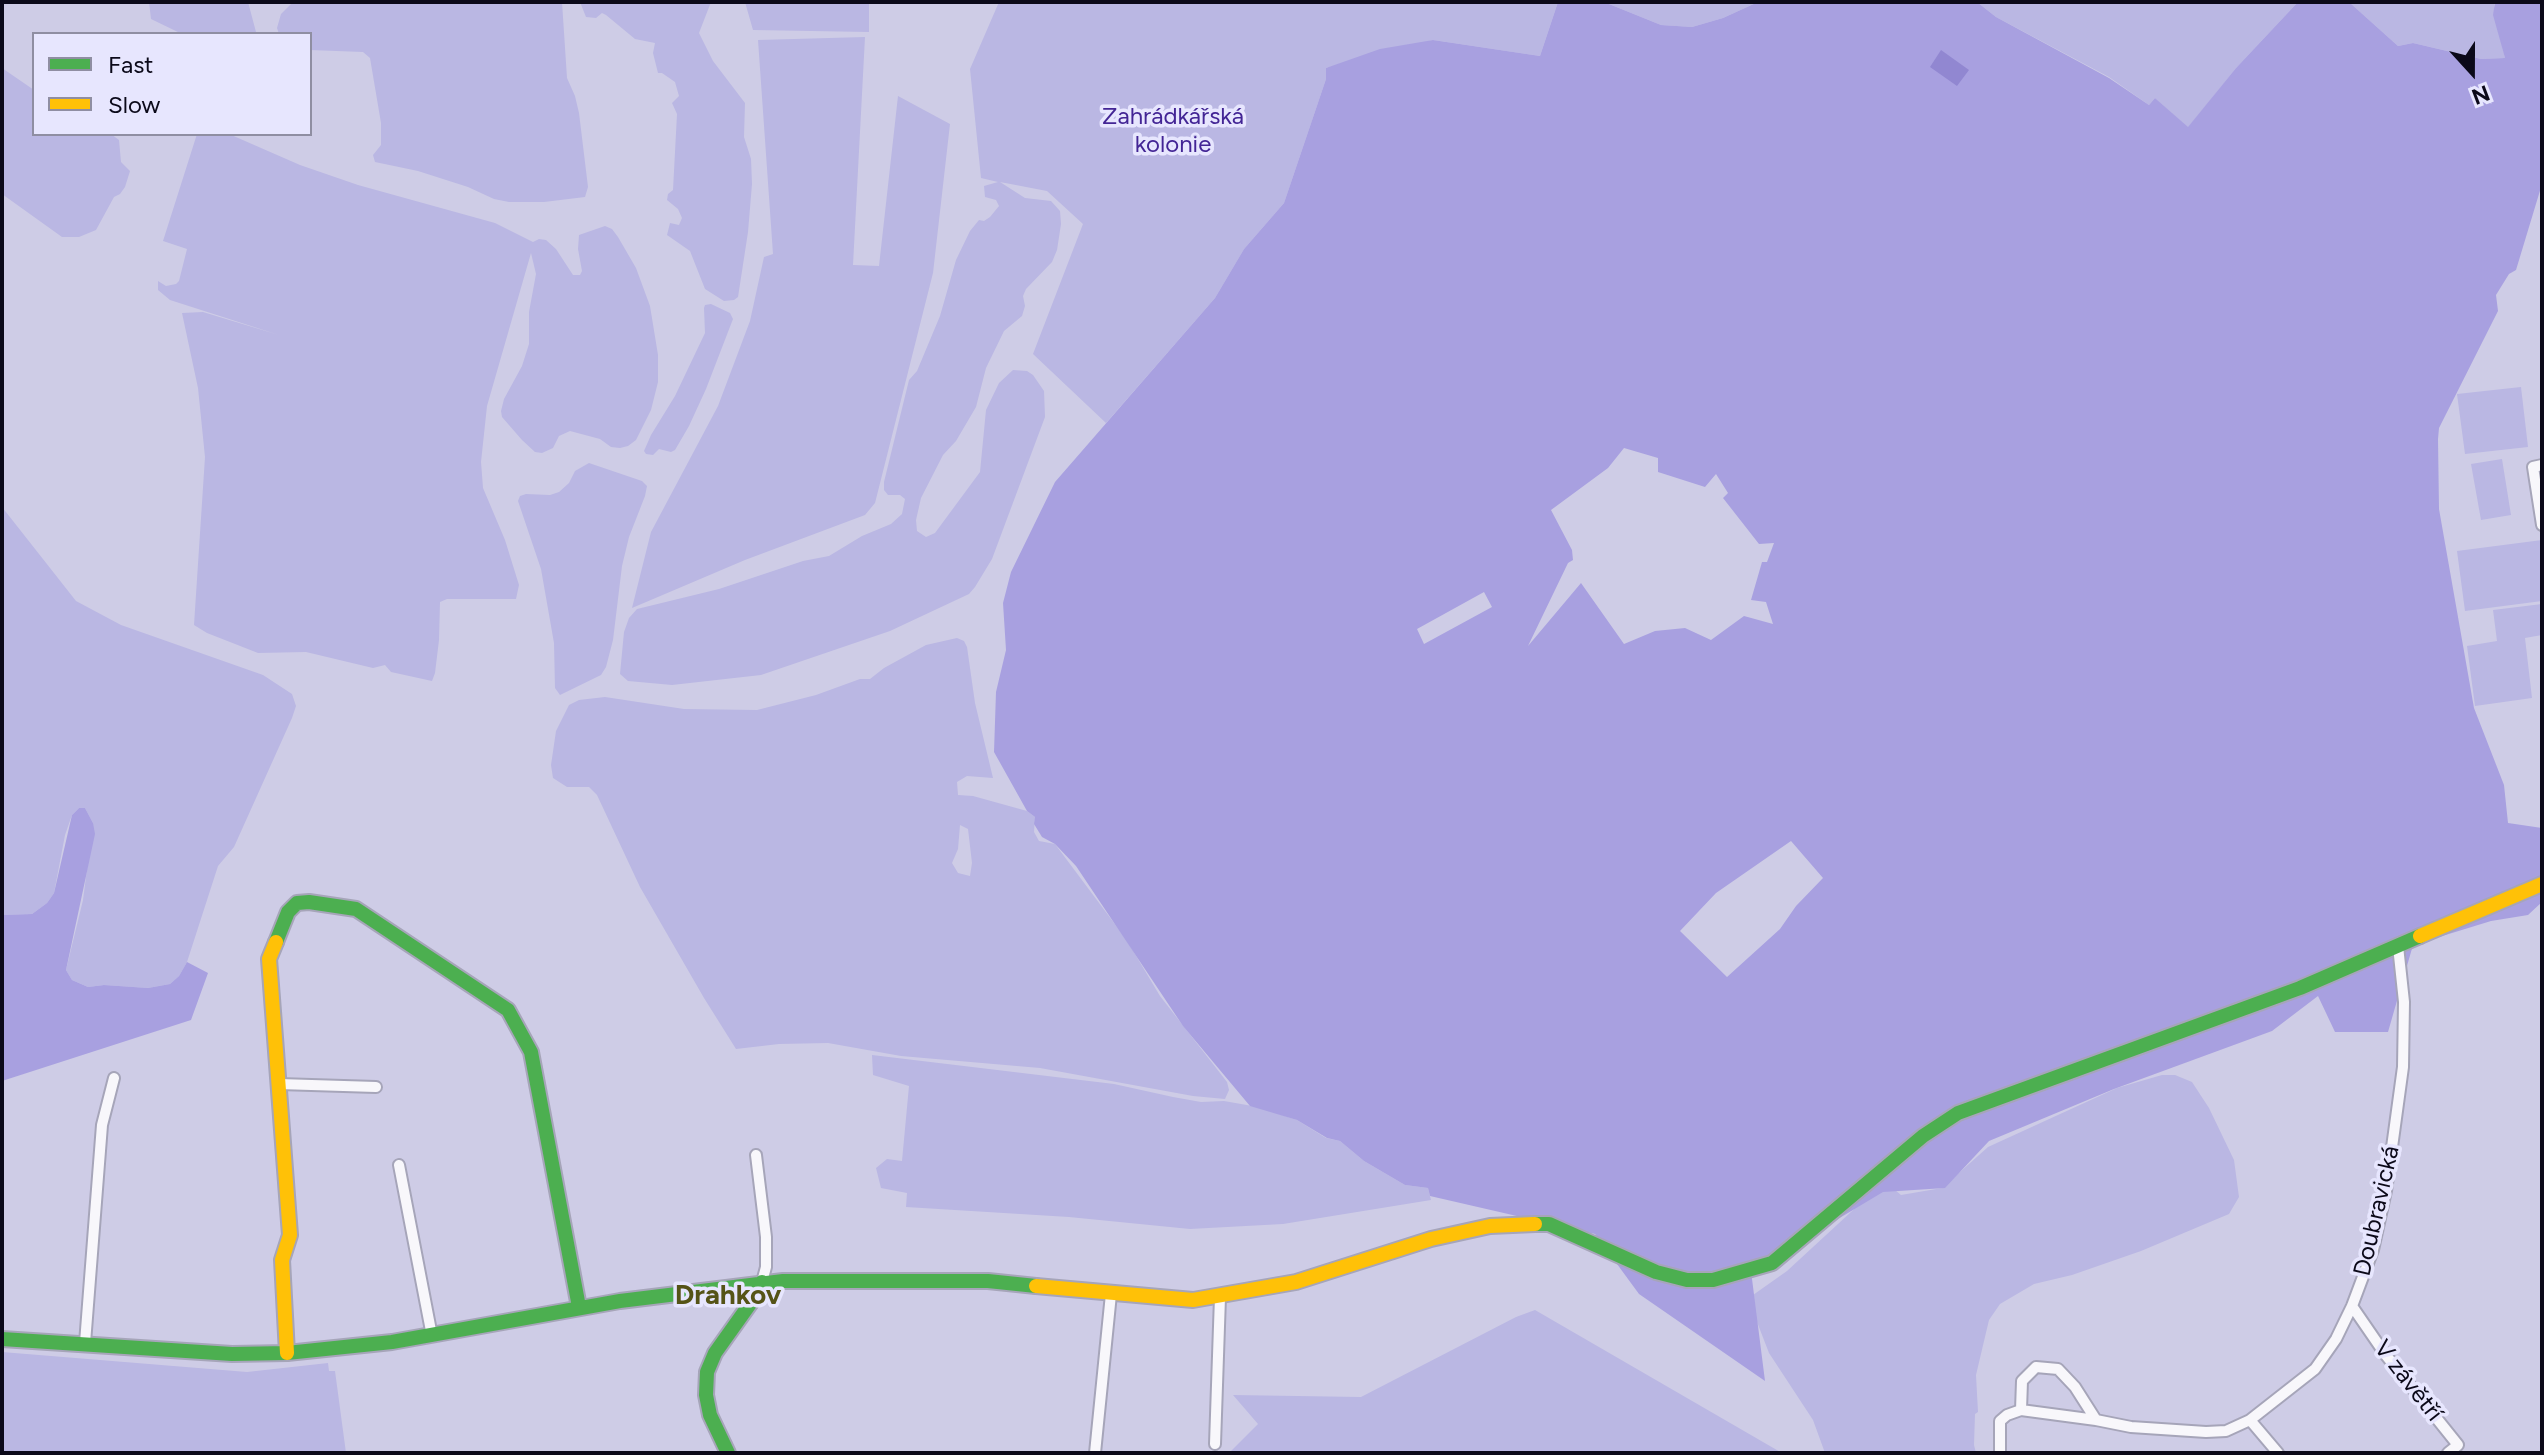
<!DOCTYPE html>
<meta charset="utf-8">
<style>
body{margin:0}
#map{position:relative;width:2544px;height:1455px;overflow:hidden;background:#cecce6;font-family:Figtree,sans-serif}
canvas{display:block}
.frame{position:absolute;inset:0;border:4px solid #0b0919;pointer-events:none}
.legend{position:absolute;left:32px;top:32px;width:280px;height:104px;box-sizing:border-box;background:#e7e6fe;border:2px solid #8f8ea2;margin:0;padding:10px 14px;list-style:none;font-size:24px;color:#0b0919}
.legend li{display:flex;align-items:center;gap:16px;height:40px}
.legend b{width:40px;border:2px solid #8f8ea2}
.north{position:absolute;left:2432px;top:32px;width:80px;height:80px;-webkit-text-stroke:6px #e7e6fe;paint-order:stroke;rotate:159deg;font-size:22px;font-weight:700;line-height:32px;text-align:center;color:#0b0919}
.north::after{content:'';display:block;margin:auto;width:28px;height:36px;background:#0b0919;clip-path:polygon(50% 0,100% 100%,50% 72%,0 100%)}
</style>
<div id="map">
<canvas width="2544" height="1455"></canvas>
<div class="frame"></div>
<ul class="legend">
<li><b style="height:10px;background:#4caf50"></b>Fast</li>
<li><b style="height:10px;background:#ffc107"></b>Slow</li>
</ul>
<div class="north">N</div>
</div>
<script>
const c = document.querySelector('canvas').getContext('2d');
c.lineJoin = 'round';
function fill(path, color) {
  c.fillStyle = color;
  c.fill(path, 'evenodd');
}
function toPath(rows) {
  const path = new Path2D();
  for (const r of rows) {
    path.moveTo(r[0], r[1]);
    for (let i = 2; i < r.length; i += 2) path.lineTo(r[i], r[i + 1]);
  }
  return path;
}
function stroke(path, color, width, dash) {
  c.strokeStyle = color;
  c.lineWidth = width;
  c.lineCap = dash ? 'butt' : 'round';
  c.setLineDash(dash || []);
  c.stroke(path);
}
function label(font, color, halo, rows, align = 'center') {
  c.font = font + ' Figtree,sans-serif';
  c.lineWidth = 7;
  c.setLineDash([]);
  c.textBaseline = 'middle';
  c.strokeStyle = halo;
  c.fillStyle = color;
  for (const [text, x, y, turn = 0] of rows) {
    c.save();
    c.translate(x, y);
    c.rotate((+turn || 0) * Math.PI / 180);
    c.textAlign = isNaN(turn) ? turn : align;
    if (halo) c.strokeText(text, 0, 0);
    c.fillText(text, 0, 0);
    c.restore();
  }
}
const green = toPath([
 [149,2,248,2,256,32,182,34,151,19],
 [293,2,562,2,567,78,575,96,579,113,588,187,585,197,544,202,509,202,494,199,468,187,418,171,375,162,373,155,381,145,381,123,370,58,363,52,310,50,310,34,279,34,277,28,281,14],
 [580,2,711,2,699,33,713,61,745,103,744,137,751,159,752,184,748,232,738,297,734,300,724,301,705,289,690,251,667,235,670,223,679,225,682,218,678,209,667,200,668,194,673,190,677,114,672,103,679,96,675,82,662,73,658,73,653,53,655,43,635,39,606,15,602,13,596,18,586,17],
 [745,2,869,2,869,32,753,30],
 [999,2,1558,2,1540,56,1433,40,1326,68,1326,79,1284,203,1244,249,1215,298,1106,423,1033,354,1083,224,1047,191,1000,182,1025,198,1051,201,1060,211,1061,224,1057,250,1052,262,1026,289,1023,296,1025,306,1022,316,1004,331,986,368,976,407,956,441,943,455,921,498,916,520,917,531,926,537,935,533,980,472,986,410,999,383,1013,370,1027,371,1033,375,1044,391,1045,417,992,559,975,587,969,594,890,631,761,675,672,685,628,681,620,674,624,632,629,618,637,609,719,589,803,561,829,556,862,536,891,524,902,514,905,499,900,495,888,495,884,490,884,482,909,380,917,371,940,316,956,260,970,231,979,220,984,221,990,217,999,206,996,200,985,197,984,186,998,182,981,178,970,69],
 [1604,2,1758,2,1723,18,1692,27,1661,25],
 [1977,2,2298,2,2236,68,2188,128,2155,98,2149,105,2109,77,1996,17],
 [2349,2,2494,2,2494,11,2505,58,2481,59,2413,43,2398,46],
 [865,37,853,265,879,266,898,96,950,124,933,273,875,503,865,515,745,560,632,608,651,532,718,406,750,321,764,257,773,254,758,40],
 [2,68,34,90,34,134,111,134,119,140,121,162,130,171,125,187,120,194,114,197,96,230,79,237,62,237,2,194],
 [197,134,229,134,300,165,358,185,495,223,533,242,539,239,546,240,556,249,573,275,580,275,582,271,578,249,579,235,605,226,612,229,618,237,636,268,650,306,658,355,658,382,651,410,636,440,628,446,620,448,611,447,600,439,570,431,559,436,553,448,542,453,535,452,522,440,502,417,501,411,504,399,522,366,529,344,529,312,536,274,531,253,487,406,481,462,483,488,505,540,519,585,516,599,447,599,440,602,439,640,435,673,432,681,391,672,385,665,373,668,306,652,258,653,207,633,194,625,205,457,198,388,182,313,203,312,279,335,170,300,158,290,158,281,166,286,176,284,179,281,187,249,163,241],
 [711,304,730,313,733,319,706,389,689,426,675,450,671,452,659,449,653,455,646,454,644,451,651,435,675,396,705,333,704,308,705,305],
 [2521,387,2528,447,2465,454,2457,394],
 [2502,459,2511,515,2481,520,2471,464],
 [589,463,642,481,647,486,645,496,629,537,622,566,613,640,606,667,601,675,560,695,555,688,554,643,541,569,518,501,520,496,526,494,550,495,559,492,569,483,575,471],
 [2,507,76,601,121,625,263,675,292,694,296,706,292,718,234,847,218,866,187,962,179,976,170,984,148,988,104,985,88,987,72,980,66,970,83,900,93,823,85,808,79,808,72,815,65,835,54,893,47,903,32,914,2,915],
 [2542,540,2542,601,2465,611,2457,551],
 [2542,604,2542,635,2525,638,2532,698,2475,706,2467,646,2497,641,2493,610],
 [957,638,964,641,967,647,975,703,993,778,967,776,957,782,958,795,973,796,1027,811,1035,817,1034,832,1039,841,1055,844,1126,939,1160,996,1227,1082,1229,1090,1225,1099,1193,1096,1040,1068,901,1056,828,1043,779,1044,736,1049,704,998,640,887,597,795,589,787,567,787,553,778,551,765,556,731,569,705,579,700,605,697,684,709,757,710,816,695,860,679,870,679,884,668,926,645],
 [960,825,968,829,972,863,970,876,958,873,952,863,958,849],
 [872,1055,1114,1084,1173,1097,1201,1102,1224,1101,1258,1107,1297,1120,1326,1138,1340,1141,1364,1161,1405,1185,1428,1188,1431,1200,1283,1224,1190,1229,1069,1217,906,1207,907,1193,881,1188,876,1168,887,1159,902,1161,909,1086,873,1075],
 [2162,1075,2175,1075,2192,1082,2209,1108,2234,1160,2239,1197,2229,1214,2141,1251,2072,1275,2034,1284,2000,1304,1989,1320,1976,1375,1978,1412,1975,1414,1974,1445,1976,1453,1825,1453,1813,1420,1769,1353,1752,1309,1753,1295,1787,1271,1864,1200,1889,1185,1901,1195,1942,1188,1988,1147,2117,1088],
 [1535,1310,1782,1453,1229,1453,1258,1424,1233,1395,1361,1397,1516,1317],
 [2,1352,247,1372,328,1363,329,1371,335,1371,346,1453,2,1453]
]);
const forest = toPath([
 [1558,2,1604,2,1661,25,1692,27,1723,18,1758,2,1977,2,1996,17,2109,78,2149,105,2155,98,2188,127,2236,68,2298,2,2349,2,2398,46,2413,43,2481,59,2505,58,2493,15,2495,2,2542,2,2542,184,2516,270,2509,274,2496,295,2498,311,2439,428,2438,439,2439,509,2474,708,2504,785,2508,823,2542,828,2542,902,2528,915,2491,921,2413,945,2388,1032,2335,1032,2318,996,2272,1031,2114,1089,1989,1141,1945,1188,1883,1192,1751,1271,1765,1381,1639,1294,1595,1234,1430,1196,1428,1188,1405,1185,1364,1161,1340,1141,1327,1138,1297,1120,1250,1106,1183,1026,1076,866,1055,844,1042,837,1034,824,1035,817,1027,811,994,752,996,692,1006,650,1003,603,1011,572,1055,482,1215,298,1244,249,1284,203,1326,79,1326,68,1380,49,1433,40,1540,56],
 [1624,448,1658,458,1658,472,1705,487,1716,474,1728,493,1723,498,1759,544,1774,543,1767,562,1762,562,1751,600,1766,602,1773,624,1744,616,1711,640,1685,628,1655,631,1624,644,1581,583,1528,646,1568,563,1573,560,1572,550,1551,510,1608,468],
 [1484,592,1492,607,1424,644,1417,629],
 [1791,841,1823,878,1796,906,1780,929,1727,977,1680,931,1716,893],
 [79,808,85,808,93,823,95,834,66,970,72,980,88,987,104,985,148,988,170,984,179,976,187,962,208,973,191,1020,2,1081,2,915,32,914,47,903,54,893,72,815]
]);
const water = toPath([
 [1941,50,1969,70,1957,86,1930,67]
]);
const street = toPath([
 [2542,465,2533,467,2542,525],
 [279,1084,376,1087],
 [756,1155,766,1237,766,1267,762,1282],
 [399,1165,432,1336],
 [2352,1306,2385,1354,2458,1445,2448,1453],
 [85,1343,102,1125,114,1078],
 [2021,1410,2022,1381,2036,1367,2058,1369,2075,1387,2096,1420],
 [2250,1420,2278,1453],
 [1215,1444,1220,1297],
 [1095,1453,1111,1294],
 [2000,1453,2000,1421,2007,1415,2021,1410,2096,1420,2131,1427,2206,1432,2226,1431,2250,1420,2315,1369,2336,1339,2352,1306,2373,1250,2386,1191,2403,1067,2404,1002,2398,946]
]);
const fast = toPath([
 [276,942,288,912,297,903,309,902,356,909,508,1010,531,1052,579,1307],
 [1535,1224,1549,1224,1656,1272,1687,1280,1713,1280,1772,1263,1923,1136,1958,1113,2300,988,2420,936],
 [2,1339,232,1354,287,1353,392,1342,620,1301,783,1281,988,1281,1036,1286],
 [728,1453,710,1415,706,1395,707,1372,715,1353,757,1294,762,1282]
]);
const slow = toPath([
 [2420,936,2542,884],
 [276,942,269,959,290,1235,282,1260,287,1353],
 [1036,1286,1193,1300,1296,1282,1431,1239,1490,1226,1535,1224]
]);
const parkNames = [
 ["Zahrádkářská",1173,117],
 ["kolonie",1173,145]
];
const streetNames = [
 ["Doubravická",2377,1211,-77],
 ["V závětří",2408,1381,52]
];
const quarterNames = [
 ["Drahkov",728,1296]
];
fill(green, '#bab7e3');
fill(forest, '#a8a0e0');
fill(water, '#9187d1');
stroke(street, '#a6a5b9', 14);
stroke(fast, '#a6a5b9', 18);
stroke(slow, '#a6a5b9', 18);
stroke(street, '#f8f7fb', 10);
stroke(fast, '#4caf50', 14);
stroke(slow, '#ffc107', 14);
label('24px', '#432595', '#e7e6fe', parkNames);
label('24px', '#0b0919', '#e7e6fe', streetNames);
label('bold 28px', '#555317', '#e7e6fe', quarterNames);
</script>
